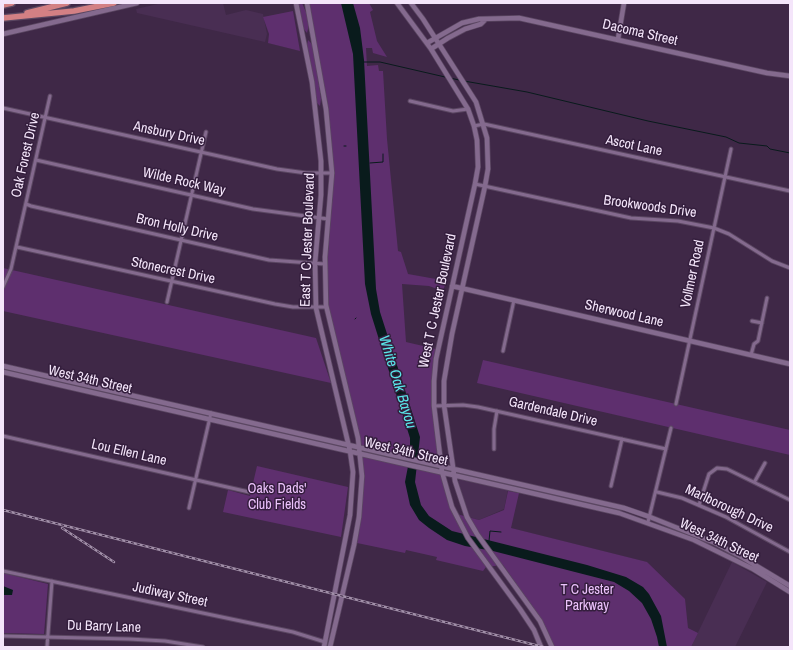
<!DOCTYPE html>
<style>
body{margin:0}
#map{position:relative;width:793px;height:650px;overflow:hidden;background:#3f2847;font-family:"Archivo Narrow",sans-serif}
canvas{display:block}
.frame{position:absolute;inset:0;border:4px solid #f4e5fa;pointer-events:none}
</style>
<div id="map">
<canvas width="793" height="650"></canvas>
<div class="frame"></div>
</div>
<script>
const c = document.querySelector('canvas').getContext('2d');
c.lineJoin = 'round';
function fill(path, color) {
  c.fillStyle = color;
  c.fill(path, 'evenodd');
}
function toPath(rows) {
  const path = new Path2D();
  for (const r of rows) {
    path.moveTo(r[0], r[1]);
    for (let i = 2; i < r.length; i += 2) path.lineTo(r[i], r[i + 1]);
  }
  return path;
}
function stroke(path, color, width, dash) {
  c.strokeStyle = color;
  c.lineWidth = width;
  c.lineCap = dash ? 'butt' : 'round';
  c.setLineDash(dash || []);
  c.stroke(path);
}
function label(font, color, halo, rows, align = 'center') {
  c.font = font + ' "Archivo Narrow",sans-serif';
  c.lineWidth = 3;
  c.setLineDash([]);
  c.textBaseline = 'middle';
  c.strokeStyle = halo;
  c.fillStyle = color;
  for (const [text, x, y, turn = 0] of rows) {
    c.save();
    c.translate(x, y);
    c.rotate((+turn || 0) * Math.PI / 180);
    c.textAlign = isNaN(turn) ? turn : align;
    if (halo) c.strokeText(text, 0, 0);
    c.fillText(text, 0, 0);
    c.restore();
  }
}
const built = toPath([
 [162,3,223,3,226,15,246,10,263,14,267,34,265,42,137,13,136,9],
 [461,479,508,489,504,509,479,520,469,517,457,482],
 [732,562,767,582,735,647,691,647]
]);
const green = toPath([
 [298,3,302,3,306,12,309,25,307,33,303,28],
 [308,3,369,3,373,10,370,12,377,41,387,57,373,53,372,48,366,48,367,66,378,65,379,71,383,71,387,139,398,251,401,252,408,274,436,279,445,285,443,291,429,286,402,284,406,342,436,349,431,393,439,461,436,462,453,513,479,520,504,510,508,491,519,493,511,528,647,562,685,599,688,628,698,633,691,647,554,647,541,619,503,565,486,567,483,571,436,560,437,557,406,550,405,553,357,543,363,499,363,447,361,444,328,312,326,276,333,190,325,93],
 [293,11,300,51,268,43,269,34,263,17],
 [308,40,312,44,314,51,321,99,320,106,317,103,307,45],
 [3,268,316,338,331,383,3,311],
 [483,360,790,430,790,455,477,383],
 [257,466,348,487,341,537,223,512,228,490,250,496],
 [3,573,48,584,44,634,3,633]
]);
const water = toPath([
 [341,3,353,3,360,28,364,60,376,289,380,312,420,437,415,482,421,505,429,516,452,531,587,565,626,577,643,587,649,594,661,616,667,647,659,647,657,637,651,619,642,603,629,591,614,582,493,551,465,546,447,540,429,528,419,520,410,505,405,482,410,456,410,438,371,314,365,284,353,54],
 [3,586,13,590,12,595,3,595]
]);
const stream = toPath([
 [364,62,380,62,445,77],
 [450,78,459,80],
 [464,81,527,92,648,121,726,137,739,143,767,146,770,149,790,153],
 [344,146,346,146],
 [370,163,383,162,383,154],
 [355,319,356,318],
 [489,541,490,531,501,532]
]);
const street = toPath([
 [410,101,453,111,468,109],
 [3,108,277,169,306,173,332,173],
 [474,126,484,124,790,191],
 [36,160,253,209,328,219],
 [475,184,631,218,678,221,714,228,729,234,772,261,790,268],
 [26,204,31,206,269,260,325,264],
 [17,247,275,304,293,307,326,307],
 [3,287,11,269,50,96],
 [167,302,206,132],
 [752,321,762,323],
 [503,351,514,300],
 [751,355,754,344,758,341,767,298],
 [676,404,731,149],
 [434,406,463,405,478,407,666,449],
 [3,436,249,492],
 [494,449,494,429,497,411],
 [755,481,765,463],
 [611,486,622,439],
 [657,492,682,498,726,517,790,552],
 [699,505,709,474,717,468,727,469,790,500],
 [189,508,211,413],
 [648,522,671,428],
 [3,571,293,632,325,642],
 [3,636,129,639,165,641,203,647],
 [47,647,52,581]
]);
const secondary = toPath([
 [296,3,312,82,321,161,321,195,315,263,316,308,350,451,353,472,350,515,324,647],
 [307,3,326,109,332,173,325,257,326,305,358,438,362,476,359,517,354,545,330,647],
 [397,3,431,49,468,109,474,126,477,140,478,167,475,184,436,359,434,381,434,406,442,472,452,507,468,538,520,609,534,630,541,647],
 [411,3,423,19,476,102,487,138,488,169,485,186,452,334,444,381,444,405,455,481,467,517,477,534,540,621,552,647],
 [3,34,137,3],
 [618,39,624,3],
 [427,43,462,23,479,19,519,18,767,73,790,76],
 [431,49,448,38,465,29,481,24,485,20],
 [452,286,790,364],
 [3,366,624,508,650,517,715,543,740,556,790,586],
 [3,372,619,513,694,540,753,569,790,592]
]);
const highway = toPath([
 [3,5,12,3],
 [27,13,67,3],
 [3,18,74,11,114,3]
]);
const rail = toPath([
 [3,510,543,647],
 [62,528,114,562]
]);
const streetNames = [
 ["Dacoma Street",640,33,13],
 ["Ansbury Drive",169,134,12],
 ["Ascot Lane",634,146,12],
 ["Oak Forest Drive",26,155,-77],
 ["Wilde Rock Way",184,182,13],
 ["Brookwoods Drive",650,207,8],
 ["Bron Holly Drive",177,228,13],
 ["East T C Jester Boulevard",308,240,-88],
 ["Stonecrest Drive",173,271,12],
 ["Vollmer Road",693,274,-78],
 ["West T C Jester Boulevard",438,301,-78],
 ["Sherwood Lane",624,314,13],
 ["West 34th Street",90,380,13],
 ["Gardendale Drive",553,412,13],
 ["West 34th Street",406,452,13],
 ["Lou Ellen Lane",129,453,13],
 ["Marlborough Drive",729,509,25],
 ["West 34th Street",719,541,25],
 ["Judiway Street",170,595,12],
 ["Du Barry Lane",104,627,2]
];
const parkNames = [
 ["Oaks Dads'",277,489],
 ["Club Fields",277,505],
 ["T C Jester",587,590],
 ["Parkway",587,606]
];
const waterNames = [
 ["White Oak Bayou",397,382,73]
];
fill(built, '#492e53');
fill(green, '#5e2f6e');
fill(water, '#091b1c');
stroke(stream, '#091b1c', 1);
stroke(street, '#5b4762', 5);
stroke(secondary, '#5b4762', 6);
stroke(highway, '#5b4762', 8);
stroke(street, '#846a8e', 3);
stroke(secondary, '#846a8e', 4.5);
stroke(highway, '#d38084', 5.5);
stroke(rail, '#a18fa8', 2.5);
stroke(rail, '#341e3d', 1, [3]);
label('14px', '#f4e5fa', '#341e3d', streetNames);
label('14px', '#ecc2fc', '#341e3d', parkNames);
label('italic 15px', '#59e6e9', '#341e3d', waterNames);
</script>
